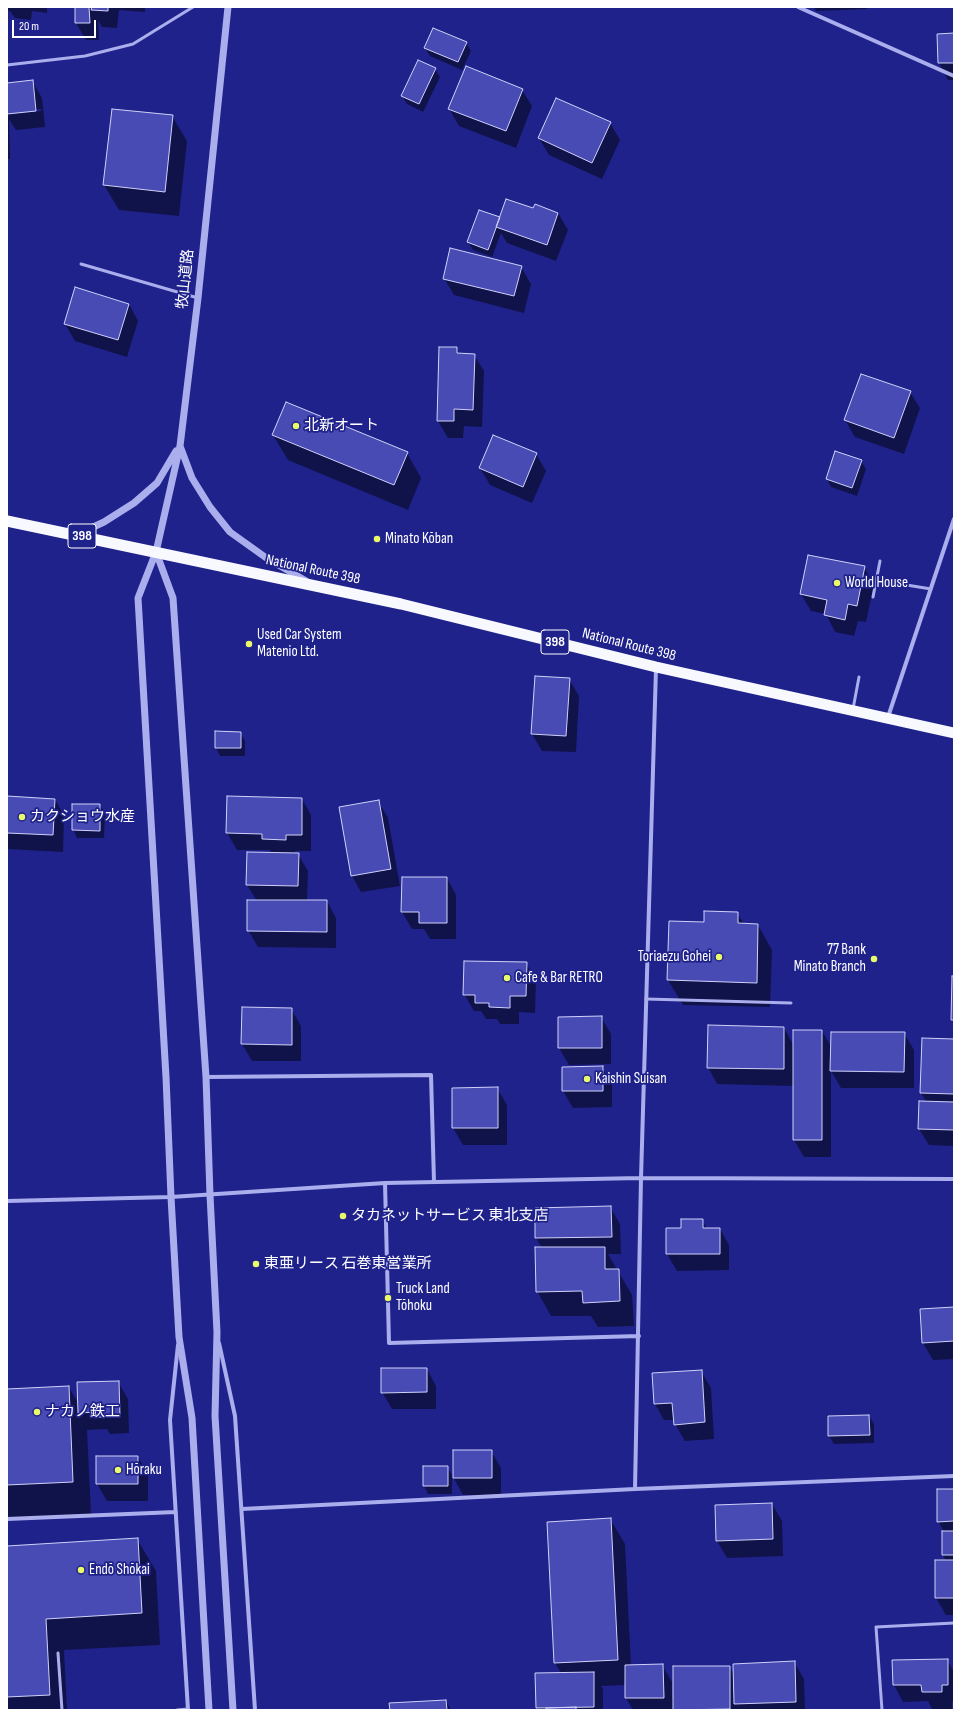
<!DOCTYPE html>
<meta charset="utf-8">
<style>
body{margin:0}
#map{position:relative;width:961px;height:1717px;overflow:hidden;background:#1f228b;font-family:"Sofia Sans Condensed",sans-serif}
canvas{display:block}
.frame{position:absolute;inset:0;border:8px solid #fff;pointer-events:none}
.scale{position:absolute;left:12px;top:20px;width:84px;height:18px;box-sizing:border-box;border:2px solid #fff;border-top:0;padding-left:5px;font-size:12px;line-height:14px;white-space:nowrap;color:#fff;-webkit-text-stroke:3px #1f228b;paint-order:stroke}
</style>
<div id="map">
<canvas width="961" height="1717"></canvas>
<div class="frame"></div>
<div class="scale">20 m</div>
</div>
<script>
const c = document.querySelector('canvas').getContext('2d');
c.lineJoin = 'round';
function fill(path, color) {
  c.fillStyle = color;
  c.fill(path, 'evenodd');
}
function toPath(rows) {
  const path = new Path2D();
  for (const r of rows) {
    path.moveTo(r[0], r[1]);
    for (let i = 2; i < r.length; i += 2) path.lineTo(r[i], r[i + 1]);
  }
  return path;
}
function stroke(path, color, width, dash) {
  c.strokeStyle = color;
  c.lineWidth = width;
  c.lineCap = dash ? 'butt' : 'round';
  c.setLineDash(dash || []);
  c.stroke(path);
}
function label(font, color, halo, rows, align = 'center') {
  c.font = font + ' "Sofia Sans Condensed","Noto Sans JP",sans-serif';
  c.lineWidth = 3.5;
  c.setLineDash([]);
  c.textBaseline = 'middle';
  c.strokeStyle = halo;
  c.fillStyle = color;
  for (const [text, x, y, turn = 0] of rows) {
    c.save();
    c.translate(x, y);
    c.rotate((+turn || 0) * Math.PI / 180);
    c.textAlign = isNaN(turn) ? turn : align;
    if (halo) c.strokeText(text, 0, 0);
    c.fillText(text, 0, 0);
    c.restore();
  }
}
const shadow = toPath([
 [7,7,47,7,47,13,32,11,31,20,15,18,10,11,7,10],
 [76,7,145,7,145,12,119,10,117,28,102,27,98,20,99,40,86,40,76,23],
 [814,7,867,7,867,9,816,11],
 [954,34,954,80,948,80,939,63],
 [466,43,471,51,462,70,430,56,425,48],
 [435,69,440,77,423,112,407,104,402,96],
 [32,81,42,98,45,127,16,130,9,119,10,159,7,159,7,84],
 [41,109,41,111,12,114,12,112],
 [522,90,532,106,516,148,459,126,449,109],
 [172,116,187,141,179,216,119,210,104,185],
 [610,123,620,140,602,179,549,155,539,138],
 [533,210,558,213,568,230,556,261,507,243,501,233,492,257,473,250,468,242,500,219],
 [521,267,531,284,524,313,454,295,444,278],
 [129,304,138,321,127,357,75,341,65,324],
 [456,348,460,354,474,355,484,371,482,427,464,426,463,438,448,438,438,421],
 [910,392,920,408,904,454,855,437,845,420],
 [273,435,407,453,421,478,408,510,288,460],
 [536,454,546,471,532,503,490,485,480,468],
 [861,461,866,469,857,496,831,487,827,479],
 [864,567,874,584,866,622,858,621,854,636,835,632,826,614,811,611,801,594],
 [569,679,579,696,576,752,542,751,532,734],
 [240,733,245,741,245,756,220,756,216,748],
 [7,797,55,799,64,816,63,852,7,849],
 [228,797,302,799,311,815,311,851,295,851,295,854,298,854,308,871,307,901,327,901,336,918,336,948,258,947,248,930,257,901,247,885,271,854,270,850,237,850,227,833],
 [378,801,388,818,400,886,361,892,352,876],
 [100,805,105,813,104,838,77,838,73,829],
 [447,878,456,895,456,939,430,939,424,929,412,929,402,912],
 [737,913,744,924,758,925,772,950,770,1007,683,1005,668,980,670,922,705,923],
 [526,963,536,980,535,1013,519,1012,519,1024,500,1024,497,1019,486,1019,481,1011,474,1011,464,994],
 [243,1008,291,1009,301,1026,301,1061,252,1061,242,1044],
 [601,1017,611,1034,611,1064,569,1065,559,1048],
 [784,1028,794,1046,822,1031,832,1048,904,1033,914,1050,914,1088,841,1088,831,1071,831,1157,804,1157,794,1140,794,1086,717,1084,708,1067],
 [954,1040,954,1146,929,1145,919,1129,927,1103,921,1093],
 [602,1067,612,1084,612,1107,573,1108,563,1091],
 [497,1088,507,1105,507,1145,463,1145,453,1128,453,1089],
 [610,1207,620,1224,621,1254,608,1254,632,1295,634,1326,598,1327,591,1316,551,1316,537,1291,542,1248,536,1238,536,1209],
 [702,1220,707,1229,720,1229,729,1245,729,1270,677,1271,667,1254,682,1229],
 [954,1308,954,1359,933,1360,923,1343],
 [427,1369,436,1386,436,1409,392,1409,382,1392],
 [701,1371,711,1388,714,1439,685,1441,675,1424,675,1420,664,1420,655,1404],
 [118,1382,128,1399,129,1433,110,1434,107,1429,87,1430,91,1514,7,1518,7,1390,69,1387,79,1405],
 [869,1416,874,1424,874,1443,834,1444,829,1436,829,1417],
 [491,1451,501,1468,501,1495,463,1495,452,1475,452,1494,428,1494,424,1486,447,1467,454,1478],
 [138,1457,148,1474,148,1501,107,1501,97,1484],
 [954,1490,954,1615,946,1615,936,1598,946,1561,943,1555,944,1532,938,1521],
 [772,1504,782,1521,783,1556,727,1558,717,1541],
 [610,1519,625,1544,631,1666,662,1665,672,1682,672,1698,674,1698,729,1667,734,1674,794,1662,804,1679,805,1710,633,1710,626,1698,626,1685,601,1686,603,1689,603,1710,538,1710,537,1708,561,1673,555,1663],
 [137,1539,156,1571,160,1645,64,1650,67,1710,7,1710,7,1547],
 [947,1660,954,1672,954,1701,952,1702,952,1709,932,1709,928,1701,903,1702,894,1685],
 [446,1701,451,1710,391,1710]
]);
const building = toPath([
 [75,7,89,7,90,23,75,23,75,7],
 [92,7,108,7,108,11,91,10,92,7],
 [433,28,467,42,458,62,424,48,433,28],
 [954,33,954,63,938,63,937,34,954,33],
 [418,60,436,68,419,104,401,96,418,60],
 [466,66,523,89,506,131,448,109,466,66],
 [33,80,36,111,7,114,7,83,33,80],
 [556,98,611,122,592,163,538,138,556,98],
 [112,109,173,115,165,192,103,185,112,109],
 [506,199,533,208,535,204,558,213,547,245,496,227,506,199],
 [479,210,500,217,488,250,467,242,479,210],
 [450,248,522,266,514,296,443,279,450,248],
 [75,287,129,304,118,340,64,324,75,287],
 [439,347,457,347,457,353,475,354,473,410,454,409,454,421,437,421,439,347],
 [861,374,911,391,894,438,844,420,861,374],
 [286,402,408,452,394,485,272,435,286,402],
 [493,435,537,453,523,487,479,468,493,435],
 [835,451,862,460,852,488,826,479,835,451],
 [808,555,865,566,857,606,848,604,845,620,824,615,827,600,800,594,808,555],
 [535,676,570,678,566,736,531,734,535,676],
 [215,731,241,732,241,748,215,748,215,731],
 [7,796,55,799,53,835,7,833,7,796],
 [227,796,302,798,302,835,286,835,286,840,262,839,262,834,226,833,227,796],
 [379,800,391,869,351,876,339,807,379,800],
 [72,804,100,804,100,831,72,830,72,804],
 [247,852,299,853,298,886,246,885,247,852],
 [402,877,447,877,447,923,419,923,419,912,401,912,402,877],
 [247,900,327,900,327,932,247,931,247,900],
 [704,911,738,912,738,923,758,924,757,983,667,980,669,921,704,922,704,911],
 [464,961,527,962,526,996,510,996,510,1008,489,1007,489,1003,475,1003,475,995,463,995,464,961],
 [952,976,954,976,954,1020,951,1020,952,976],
 [242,1007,292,1008,292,1045,241,1044,242,1007],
 [602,1016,602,1048,558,1048,558,1017,602,1016],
 [708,1025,784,1027,784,1069,707,1068,708,1025],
 [793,1030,822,1030,822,1140,793,1140,793,1030],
 [831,1032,905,1032,904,1072,830,1071,831,1032],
 [922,1038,954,1039,954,1094,920,1093,922,1038],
 [603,1066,603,1091,562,1091,562,1067,603,1066],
 [498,1087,498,1128,452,1128,452,1088,498,1087],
 [919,1101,954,1102,954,1130,918,1129,919,1101],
 [611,1206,612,1237,535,1238,535,1208,611,1206],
 [681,1219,703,1219,703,1228,720,1228,720,1254,666,1254,666,1228,681,1228,681,1219],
 [535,1247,605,1247,605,1269,619,1269,620,1301,583,1303,582,1291,536,1292,535,1247],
 [954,1307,954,1341,922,1343,920,1309,954,1307],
 [381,1368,427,1368,427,1392,381,1393,381,1368],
 [702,1370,705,1422,674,1425,672,1403,654,1404,652,1373,702,1370],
 [119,1381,120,1417,99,1417,99,1412,78,1413,77,1382,119,1381],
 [69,1386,73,1482,7,1485,7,1389,69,1386],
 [869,1415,870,1435,828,1436,828,1416,869,1415],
 [453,1450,492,1450,492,1478,453,1478,453,1450],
 [96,1456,138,1456,138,1484,96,1484,96,1456],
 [423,1466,448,1466,448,1486,423,1486,423,1466],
 [937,1489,954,1489,954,1521,937,1522,937,1489],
 [772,1503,773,1539,716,1541,715,1505,772,1503],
 [611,1518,618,1660,554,1663,547,1522,611,1518],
 [942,1531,954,1531,954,1555,942,1555,942,1531],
 [138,1538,142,1613,46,1619,50,1695,7,1697,7,1546,138,1538],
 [935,1560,954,1560,954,1598,935,1598,935,1560],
 [948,1659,948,1685,942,1685,942,1692,922,1692,921,1685,893,1685,892,1660,948,1659],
 [795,1661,796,1702,734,1704,733,1664,795,1661],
 [663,1664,664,1698,625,1698,625,1665,663,1664],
 [673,1666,730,1666,730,1709,673,1710,673,1666],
 [594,1672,594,1707,536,1708,535,1673,594,1672],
 [446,1700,447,1710,390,1710,389,1703,446,1700],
 [576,1707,576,1710,546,1710,546,1708,576,1707]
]);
const service = toPath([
 [7,65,85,56,133,44,193,7],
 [81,264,198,298],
 [876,580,931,589],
 [873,597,880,561],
 [853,709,859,677],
 [646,999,791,1003],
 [58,1653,62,1710],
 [177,1710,188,1709],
 [882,1710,876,1627,954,1623]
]);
const minor = toPath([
 [798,7,954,76],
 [888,717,954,519],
 [206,1077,431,1075,434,1182],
 [385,1183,389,1343,639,1336],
 [7,1201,171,1197,385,1183,641,1178,954,1179],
 [219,1343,235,1416,255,1710],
 [178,1345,170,1420,188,1710],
 [635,1489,641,1178,656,668],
 [242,1509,635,1489,954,1476],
 [7,1519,176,1512]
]);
const tertiary = toPath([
 [180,446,192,478,210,507,230,532,265,557,306,581],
 [76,535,104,522,134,503,157,483,176,451],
 [156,552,173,598,206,1077,210,1195,217,1332,215,1416,233,1710],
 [209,1710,192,1418,179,1337,171,1197,166,1077,138,598,156,552,180,446,198,298,228,7]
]);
const trunk = toPath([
 [7,521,401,604,656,667,954,733]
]);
const markers = [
 [296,426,4,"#e9fa6b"],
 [377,539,4,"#e9fa6b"],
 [837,583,4,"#e9fa6b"],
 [249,644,4,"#e9fa6b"],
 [22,817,4,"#e9fa6b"],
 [719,957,4,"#e9fa6b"],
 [874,959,4,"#e9fa6b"],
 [507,978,4,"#e9fa6b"],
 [587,1079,4,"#e9fa6b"],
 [343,1216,4,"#e9fa6b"],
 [256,1264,4,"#e9fa6b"],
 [388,1298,4,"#e9fa6b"],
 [37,1412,4,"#e9fa6b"],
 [118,1470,4,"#e9fa6b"],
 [81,1570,4,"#e9fa6b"]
];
const shields = [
 [82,536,28],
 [555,642,28]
];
const shieldNames = [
 ["398",82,536],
 ["398",555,642]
];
const streetNames = [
 ["牧山道路",186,279,-84],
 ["National Route 398",313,570,12],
 ["National Route 398",629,645,14]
];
const poiNames = [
 ["北新オート",304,426],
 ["Minato Kōban",385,539],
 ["World House",845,583],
 ["Used Car System",257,635],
 ["Matenio Ltd.",257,652],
 ["カクショウ水産",30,817],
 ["77 Bank",866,950,"right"],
 ["Minato Branch",866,967,"right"],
 ["Toriaezu Gohei",711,957,"right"],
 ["Cafe & Bar RETRO",515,978],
 ["Kaishin Suisan",595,1079],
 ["タカネットサービス 東北支店",351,1216],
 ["東亜リース 石巻東営業所",264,1264],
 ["Truck Land",396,1289],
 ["Tōhoku",396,1306],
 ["ナカノ鉄工",45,1412],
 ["Hōraku",126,1470],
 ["Endō Shōkai",89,1570]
];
fill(shadow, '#0007');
fill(building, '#474bb3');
stroke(building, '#d0d2f9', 1);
stroke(service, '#abaeec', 3);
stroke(minor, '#abaeec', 4);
stroke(tertiary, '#abaeec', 7);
stroke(trunk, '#f8f8ff', 11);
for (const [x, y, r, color] of markers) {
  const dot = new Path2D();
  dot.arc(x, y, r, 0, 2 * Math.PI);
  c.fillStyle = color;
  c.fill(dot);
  stroke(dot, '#1f228b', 1.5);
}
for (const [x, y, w] of shields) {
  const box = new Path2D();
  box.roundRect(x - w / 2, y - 12, w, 24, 3);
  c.fillStyle = '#1f228b';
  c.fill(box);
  stroke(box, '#fff', 1);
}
label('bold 14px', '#fff', null, shieldNames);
label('15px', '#fff', '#1f228b', streetNames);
label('15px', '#fff', '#1f228b', poiNames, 'left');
</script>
